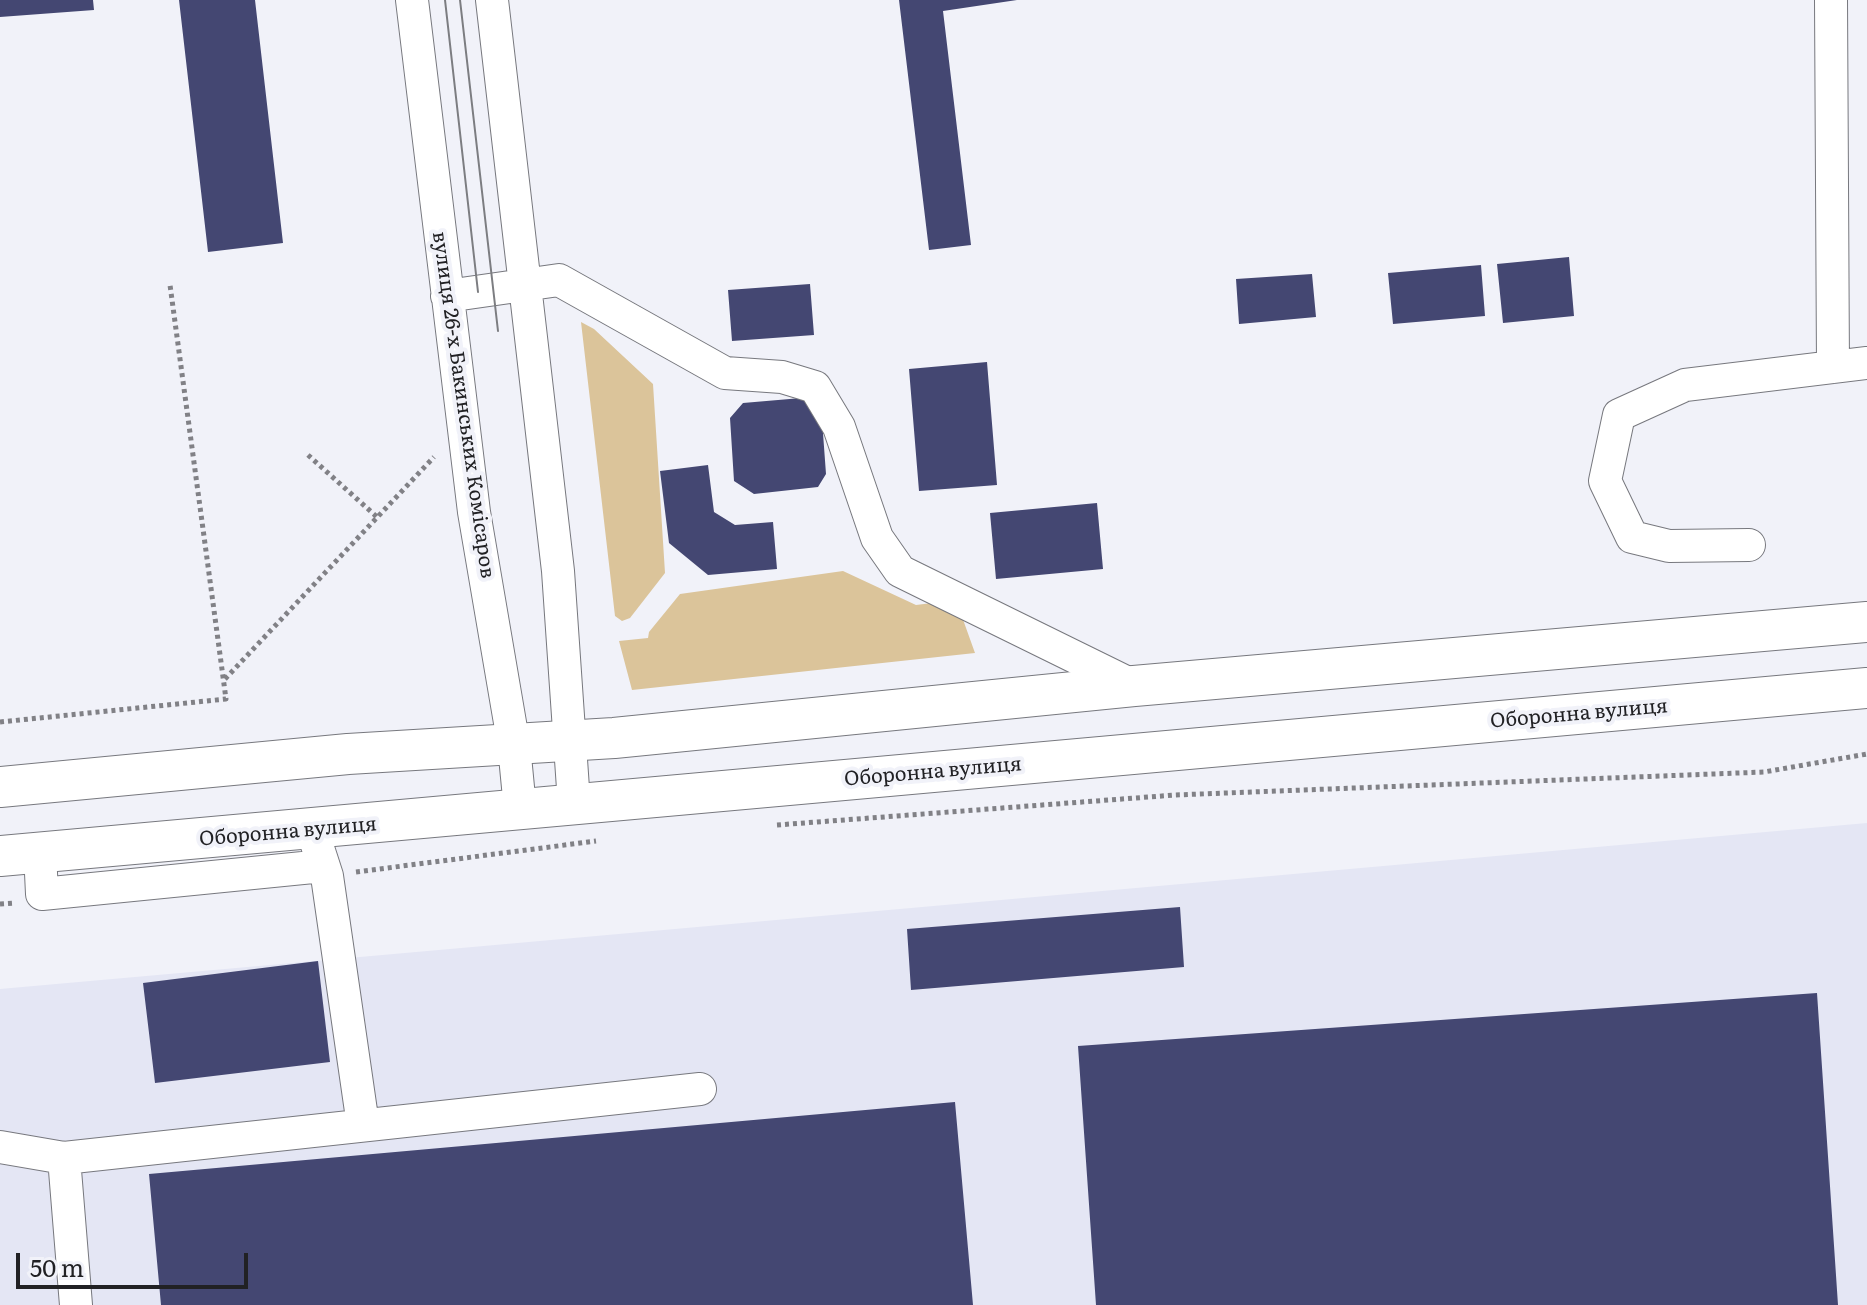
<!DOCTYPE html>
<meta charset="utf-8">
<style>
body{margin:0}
#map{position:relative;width:1867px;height:1305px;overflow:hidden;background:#f1f2f9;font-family:Literata,serif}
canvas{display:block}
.scale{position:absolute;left:16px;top:1253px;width:232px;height:36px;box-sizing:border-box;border:4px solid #212124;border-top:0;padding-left:10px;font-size:24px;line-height:28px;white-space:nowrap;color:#212124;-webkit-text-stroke:6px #f1f2f9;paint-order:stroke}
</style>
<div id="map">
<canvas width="1867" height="1305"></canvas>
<div class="scale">50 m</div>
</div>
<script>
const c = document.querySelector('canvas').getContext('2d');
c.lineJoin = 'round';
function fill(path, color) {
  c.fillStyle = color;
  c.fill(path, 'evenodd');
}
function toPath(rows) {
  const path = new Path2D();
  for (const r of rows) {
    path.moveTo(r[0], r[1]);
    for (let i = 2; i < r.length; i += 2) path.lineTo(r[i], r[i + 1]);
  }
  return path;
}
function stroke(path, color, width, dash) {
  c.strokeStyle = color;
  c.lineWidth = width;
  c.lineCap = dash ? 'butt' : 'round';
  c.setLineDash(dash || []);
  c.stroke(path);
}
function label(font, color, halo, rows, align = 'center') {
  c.font = font + ' Literata,serif';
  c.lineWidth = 8;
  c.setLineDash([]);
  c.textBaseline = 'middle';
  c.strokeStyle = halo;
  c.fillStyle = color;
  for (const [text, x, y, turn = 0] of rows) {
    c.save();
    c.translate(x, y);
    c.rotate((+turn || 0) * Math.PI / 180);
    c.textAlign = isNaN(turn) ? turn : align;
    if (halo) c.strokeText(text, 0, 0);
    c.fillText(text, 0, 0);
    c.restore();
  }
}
const built = toPath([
 [1867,823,1867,1305,0,1305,0,989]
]);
const green = toPath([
 [581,322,594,329,653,384,665,573,630,618,622,621,615,616],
 [843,571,916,605,956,600,975,653,632,690,619,641,648,638,649,632,680,594]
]);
const building = toPath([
 [0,0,93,0,94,10,0,17],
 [179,0,255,0,283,243,208,252],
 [899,0,1017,0,943,11,971,245,929,250],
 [1569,257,1574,316,1503,323,1497,264],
 [1481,265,1485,316,1393,324,1388,273],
 [1312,274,1316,317,1239,324,1236,279],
 [810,284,814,335,732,341,728,290],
 [987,362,997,485,919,491,909,369],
 [813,397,821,406,826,474,818,487,754,494,734,481,730,418,743,403],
 [708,465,714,512,735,525,773,522,777,569,708,575,669,543,660,471],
 [1097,503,1103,569,996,579,990,513],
 [1180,907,1184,967,911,990,907,929],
 [318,961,330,1062,155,1083,143,983],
 [1817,993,1838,1305,1096,1305,1078,1046],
 [955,1102,973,1305,161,1305,149,1174]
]);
const path = toPath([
 [308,455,377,517],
 [225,679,434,457],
 [0,722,226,699,170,285],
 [777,825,1175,795,1764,772,1867,754],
 [356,872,596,841],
 [0,904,15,903]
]);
const minor = toPath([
 [412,0,474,512,514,746,520,808],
 [492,0,558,571,574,803],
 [1831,0,1833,367],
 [447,296,559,280,725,373,782,377,815,387,839,427,877,538,900,571,1134,686],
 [1749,545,1669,546,1632,537,1605,481,1619,415,1685,385,1867,363],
 [317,845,327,876,363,1125],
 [40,852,42,894,323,866],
 [0,1147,64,1158,700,1089],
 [64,1158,76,1305]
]);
const major = toPath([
 [0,787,348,754,614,738,1134,686,1867,622],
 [0,856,1867,688]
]);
const tram = toPath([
 [445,0,478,292],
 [460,0,498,331]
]);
const streetNames = [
 ["вулиця 26-х Бакинських Комісаров",463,405,82],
 ["Оборонна вулиця",1579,714,-5],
 ["Оборонна вулиця",933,772,-5],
 ["Оборонна вулиця",288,832,-5]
];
fill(built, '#e4e6f4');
fill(green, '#dbc49a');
fill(building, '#444772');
stroke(minor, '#77787e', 34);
stroke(major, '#77787e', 42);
stroke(path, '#818186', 5, [4, 4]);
stroke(minor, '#fff', 32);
stroke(major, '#fff', 40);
stroke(tram, '#7c7d81', 2);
label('20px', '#212124', '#f1f2f9', streetNames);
</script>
